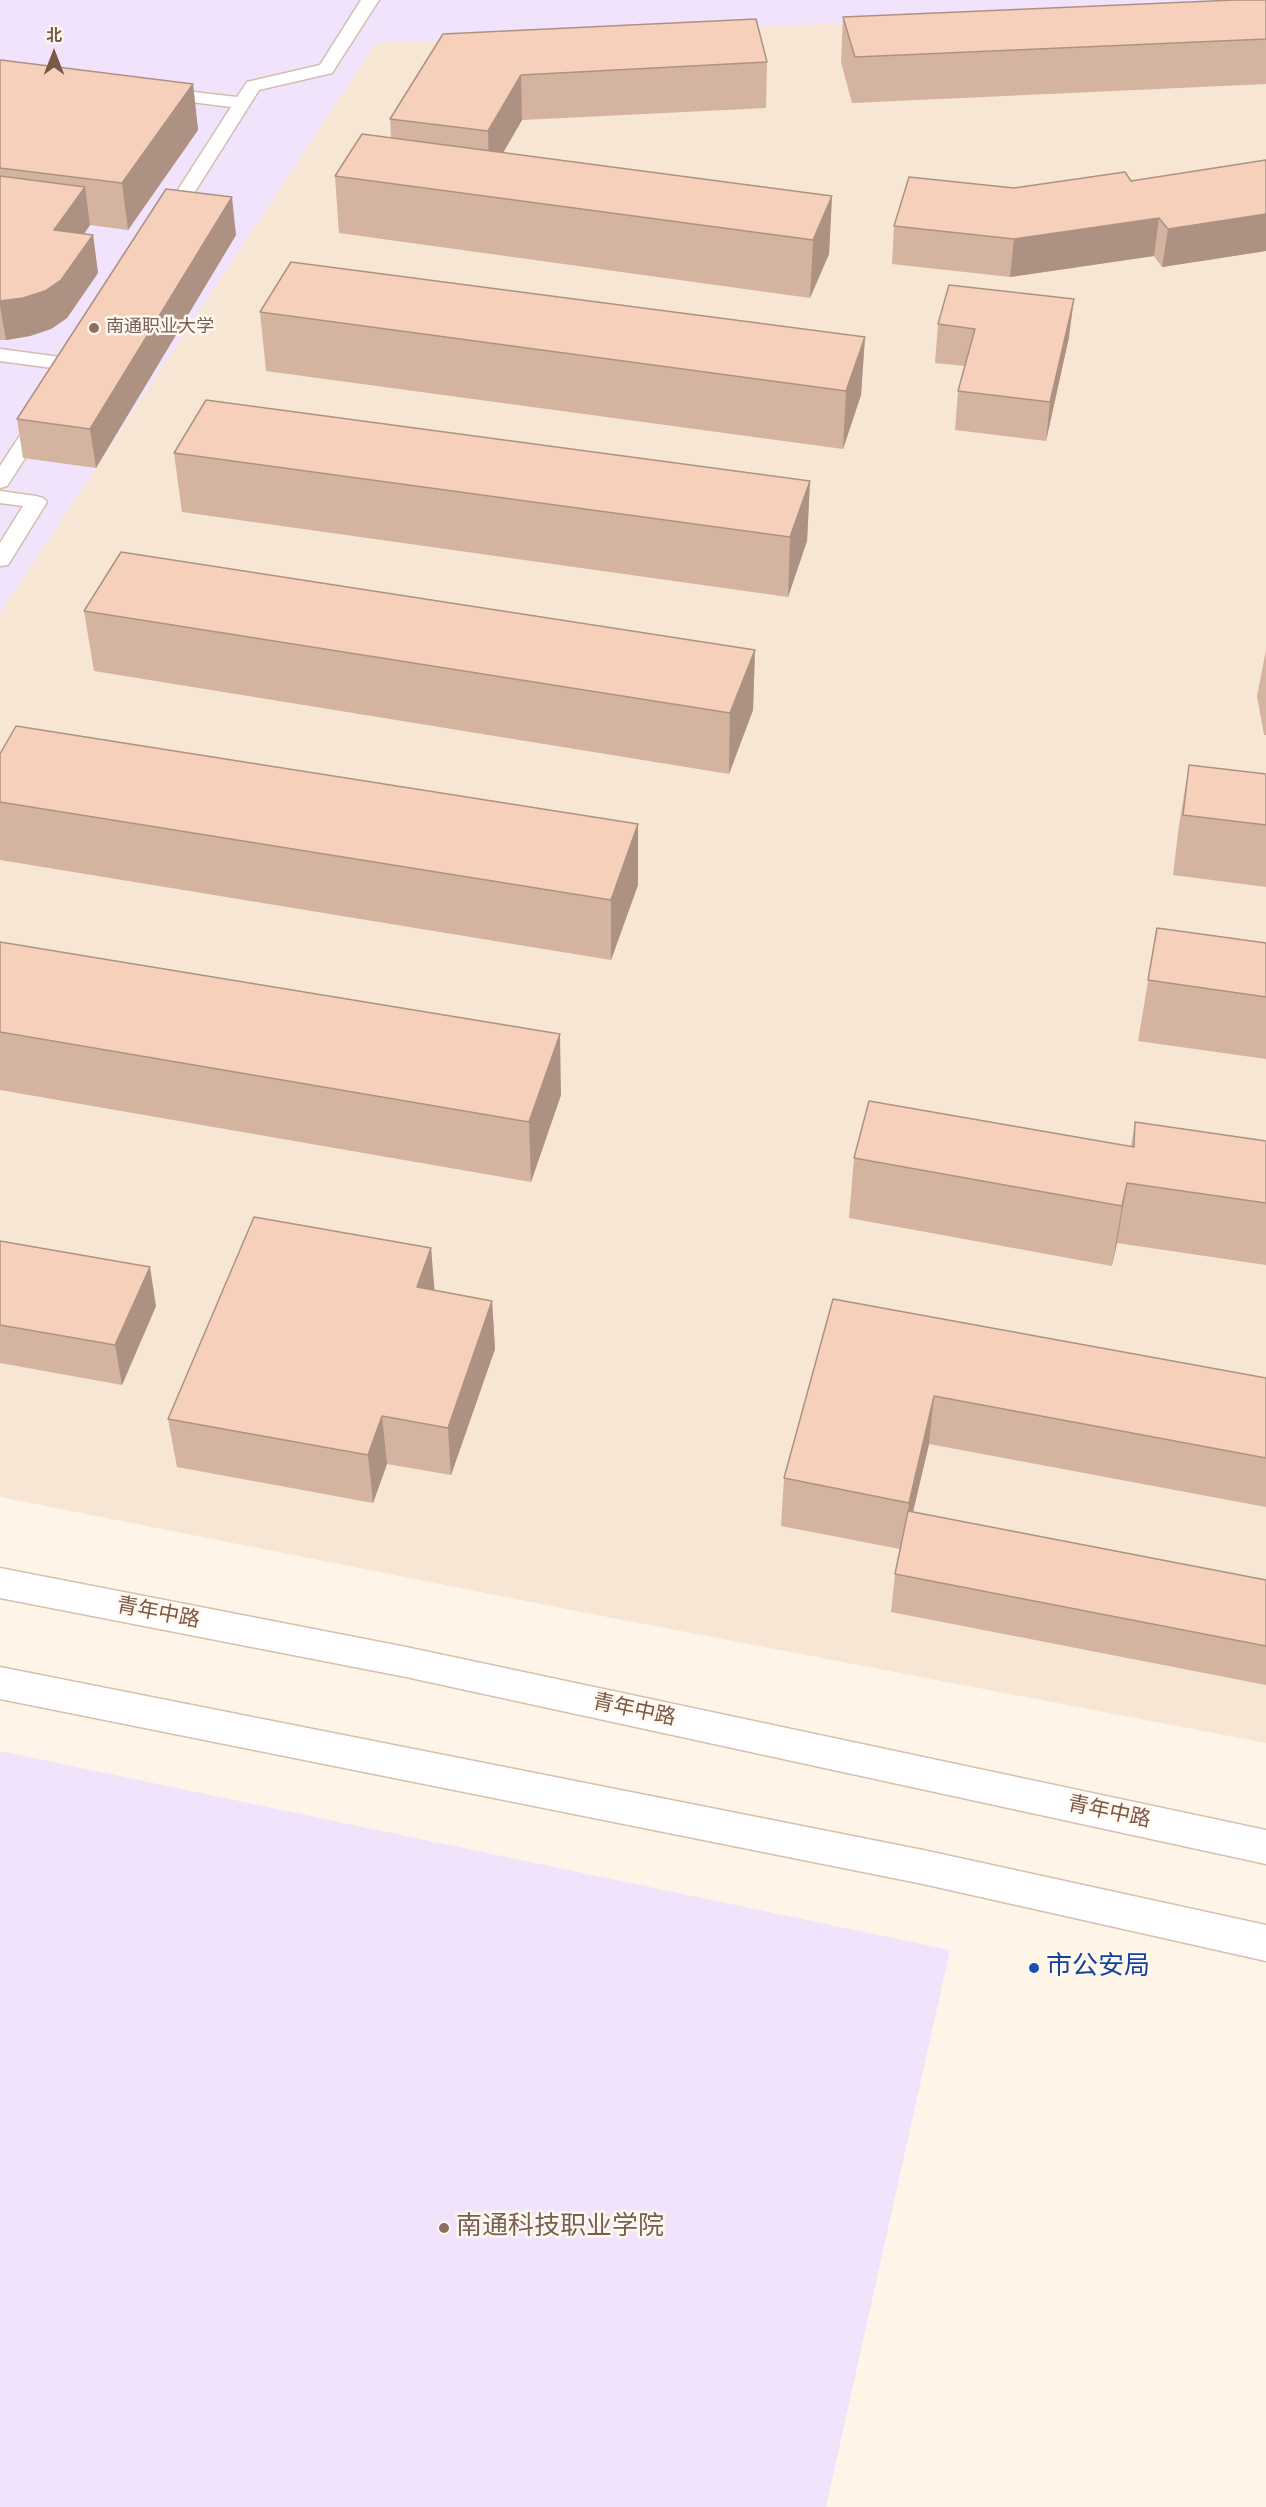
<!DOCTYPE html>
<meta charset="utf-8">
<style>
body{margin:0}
#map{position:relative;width:1266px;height:2507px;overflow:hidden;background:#fef4e7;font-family:Jost,"Noto Sans SC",sans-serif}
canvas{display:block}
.north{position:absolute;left:24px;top:24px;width:60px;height:60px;-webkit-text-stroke:4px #fff8ef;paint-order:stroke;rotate:0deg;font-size:16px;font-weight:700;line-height:24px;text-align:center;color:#7c5847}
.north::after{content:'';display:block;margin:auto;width:21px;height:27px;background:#7c5847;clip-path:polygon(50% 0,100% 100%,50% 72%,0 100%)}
</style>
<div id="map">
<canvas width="1266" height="2507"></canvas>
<div class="north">北</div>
</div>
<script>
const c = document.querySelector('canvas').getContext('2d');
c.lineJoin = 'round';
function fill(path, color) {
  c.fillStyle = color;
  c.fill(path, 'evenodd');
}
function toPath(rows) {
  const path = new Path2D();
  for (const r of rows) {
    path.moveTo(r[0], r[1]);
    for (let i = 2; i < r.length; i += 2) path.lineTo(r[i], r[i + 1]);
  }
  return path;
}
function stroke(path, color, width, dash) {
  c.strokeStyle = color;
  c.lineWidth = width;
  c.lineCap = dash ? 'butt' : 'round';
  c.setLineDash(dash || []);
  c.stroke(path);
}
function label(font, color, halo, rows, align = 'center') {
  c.font = font + ' Jost,"Noto Sans SC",sans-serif';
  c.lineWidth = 5;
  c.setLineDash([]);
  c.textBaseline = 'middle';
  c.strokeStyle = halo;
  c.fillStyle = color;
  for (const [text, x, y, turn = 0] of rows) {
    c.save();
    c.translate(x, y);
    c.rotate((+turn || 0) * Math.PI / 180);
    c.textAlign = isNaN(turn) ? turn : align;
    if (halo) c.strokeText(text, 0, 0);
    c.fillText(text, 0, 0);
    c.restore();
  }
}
const residential = toPath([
 [1266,5,1266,1743,592,1614,0,1497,0,613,376,43]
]);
const education = toPath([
 [0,0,1266,0,1266,5,376,43,0,613],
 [0,1751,950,1950,826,2507,0,2507]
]);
const service = toPath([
 [361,0,379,0,332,73,259,90,174,225,160,225,158,221,231,107,159,98,153,97,150,93,153,89,159,88,237,97,247,82,320,65,361,0],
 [0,349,75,359,82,361,85,365,82,369,75,371,0,361,0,349],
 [41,412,48,414,51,418,7,486,0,488,0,466,34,414,41,412],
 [0,491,36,496,43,498,47,502,8,565,0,566,0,543,23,506,0,503,0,491]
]);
const secondary = toPath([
 [0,1568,406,1647,1266,1830,1266,1864,406,1677,0,1598,0,1568],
 [0,1667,923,1850,1266,1925,1266,1961,923,1884,0,1699,0,1667]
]);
const wall = toPath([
 [1266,0,1266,84,852,103,841,62,843,17],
 [443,34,767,62,766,108,522,120,503,153,832,196,829,254,810,298,339,233,335,176,391,138,390,119],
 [0,61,193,84,198,130,128,230,90,225,84,234,93,235,98,273,67,318,51,329,30,336,6,340,0,340],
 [1266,160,1266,251,1162,267,1154,256,1010,277,892,264,894,226,1014,188,1131,181],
 [236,235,96,468,23,458,17,419],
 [260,312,865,337,861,395,843,449,266,371],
 [938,324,1069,337,1046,441,955,430,958,391,965,366,935,363],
 [174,453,810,481,807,541,788,597,182,512],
 [84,611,755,650,753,710,729,774,94,671],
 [1266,650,1266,735,1264,735,1257,696],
 [0,754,638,885,611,960,0,860],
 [1189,765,1266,774,1266,887,1173,875,1179,825],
 [1157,928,1266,943,1266,1059,1138,1041],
 [0,942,561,1095,531,1182,0,1090],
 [1135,1122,1266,1141,1266,1265,1117,1243,1112,1266,849,1218,854,1158,1131,1146],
 [0,1241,156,1306,122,1385,0,1363],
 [431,1248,434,1290,492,1301,495,1349,451,1475,387,1464,373,1503,177,1467,168,1419],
 [833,1299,1266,1378,1266,1507,929,1444,913,1512,1266,1580,1266,1685,891,1612,895,1574,900,1549,781,1526,784,1478]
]);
const shadedWall = toPath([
 [521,75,522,120,489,177,488,131],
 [193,84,198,130,128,230,122,183],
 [85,187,90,225,60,268,54,230],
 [832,196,829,254,810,298,813,240],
 [232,197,236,235,96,468,90,429],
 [1266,214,1266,251,1162,267,1168,229],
 [1159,218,1154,256,1010,277,1014,239],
 [93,235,98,273,67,318,51,329,30,336,6,340,0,306,0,301],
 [1074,299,1069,337,1046,441,1050,402],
 [865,337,861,395,843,449,846,391],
 [810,481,807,541,788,597,790,537],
 [755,650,753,710,729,774,730,713],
 [638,824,638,885,611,960,611,900],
 [560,1034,561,1095,531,1182,529,1122],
 [1127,1183,1117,1243,1112,1266,1122,1206],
 [431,1248,435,1296,417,1287],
 [150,1267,156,1306,122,1385,115,1345],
 [492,1301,495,1349,451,1475,448,1428],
 [934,1396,929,1444,904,1550,909,1503],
 [382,1416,387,1464,373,1503,368,1455]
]);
const building = toPath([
 [1235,0,1266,0,1266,39,855,57,843,17,1235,0],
 [756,19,767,62,521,75,488,131,390,119,443,34,756,19],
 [1,60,193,84,122,183,0,168,0,61,1,60],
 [362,134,832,196,813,240,335,176,362,134],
 [1266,160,1266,214,1168,229,1159,218,1014,239,894,226,909,177,1014,188,1125,172,1131,181,1266,160],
 [0,176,85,187,54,230,93,235,61,280,45,291,23,298,0,301,0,176],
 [166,189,232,197,90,429,17,419,166,189],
 [291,262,865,337,846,391,260,312,291,262],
 [949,285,1074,299,1050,402,958,391,975,329,938,324,949,285],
 [206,400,810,481,790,537,174,453,206,400],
 [121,552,755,650,730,713,84,611,121,552],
 [16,726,638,824,611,900,0,802,0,754,16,726],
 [1189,765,1266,774,1266,825,1183,815,1189,765],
 [1157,928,1266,943,1266,997,1148,980,1157,928],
 [0,942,560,1034,529,1122,0,1032,0,942],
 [869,1101,1134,1147,1135,1122,1266,1141,1266,1203,1127,1183,1122,1206,854,1158,869,1101],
 [254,1217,431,1248,417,1287,492,1301,448,1428,382,1416,368,1455,168,1419,254,1217],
 [0,1241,150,1267,115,1345,0,1325,0,1241],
 [833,1299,1266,1378,1266,1458,934,1396,909,1503,784,1478,833,1299],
 [908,1511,1266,1580,1266,1646,895,1574,908,1511]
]);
const markers = [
 [94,328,6,"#8d6e63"],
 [1034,1968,6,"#1a4fb4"],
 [444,2228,6,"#8d6e63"]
];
const farEducationnames = [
 ["南通职业大学",106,328]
];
const streetNames = [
 ["青年中路",158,1614,11],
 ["青年中路",634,1711,12],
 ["青年中路",1109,1813,12]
];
const nearTransitnames = [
 ["市公安局",1046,1968]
];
const nearEducationnames = [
 ["南通科技职业学院",456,2228]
];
fill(residential, '#f7e6d4');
fill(education, '#f1e3fb');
stroke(service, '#d5bdae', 3);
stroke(secondary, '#dabead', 3);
fill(service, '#fff');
fill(secondary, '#fff');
fill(wall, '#d4b3a1');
fill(shadedWall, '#ad9283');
fill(building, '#f7d0bb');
stroke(building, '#ad9283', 1.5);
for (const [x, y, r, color] of markers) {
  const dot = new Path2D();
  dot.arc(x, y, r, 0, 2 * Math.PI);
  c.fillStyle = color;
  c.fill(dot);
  stroke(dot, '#fff8ef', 2);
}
label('18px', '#785e54', '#fff8ef', farEducationnames, 'left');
label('21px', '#7c5847', '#fff8ef', streetNames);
label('26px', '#164399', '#fff8ef', nearTransitnames, 'left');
label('26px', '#785e54', '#fff8ef', nearEducationnames, 'left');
</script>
